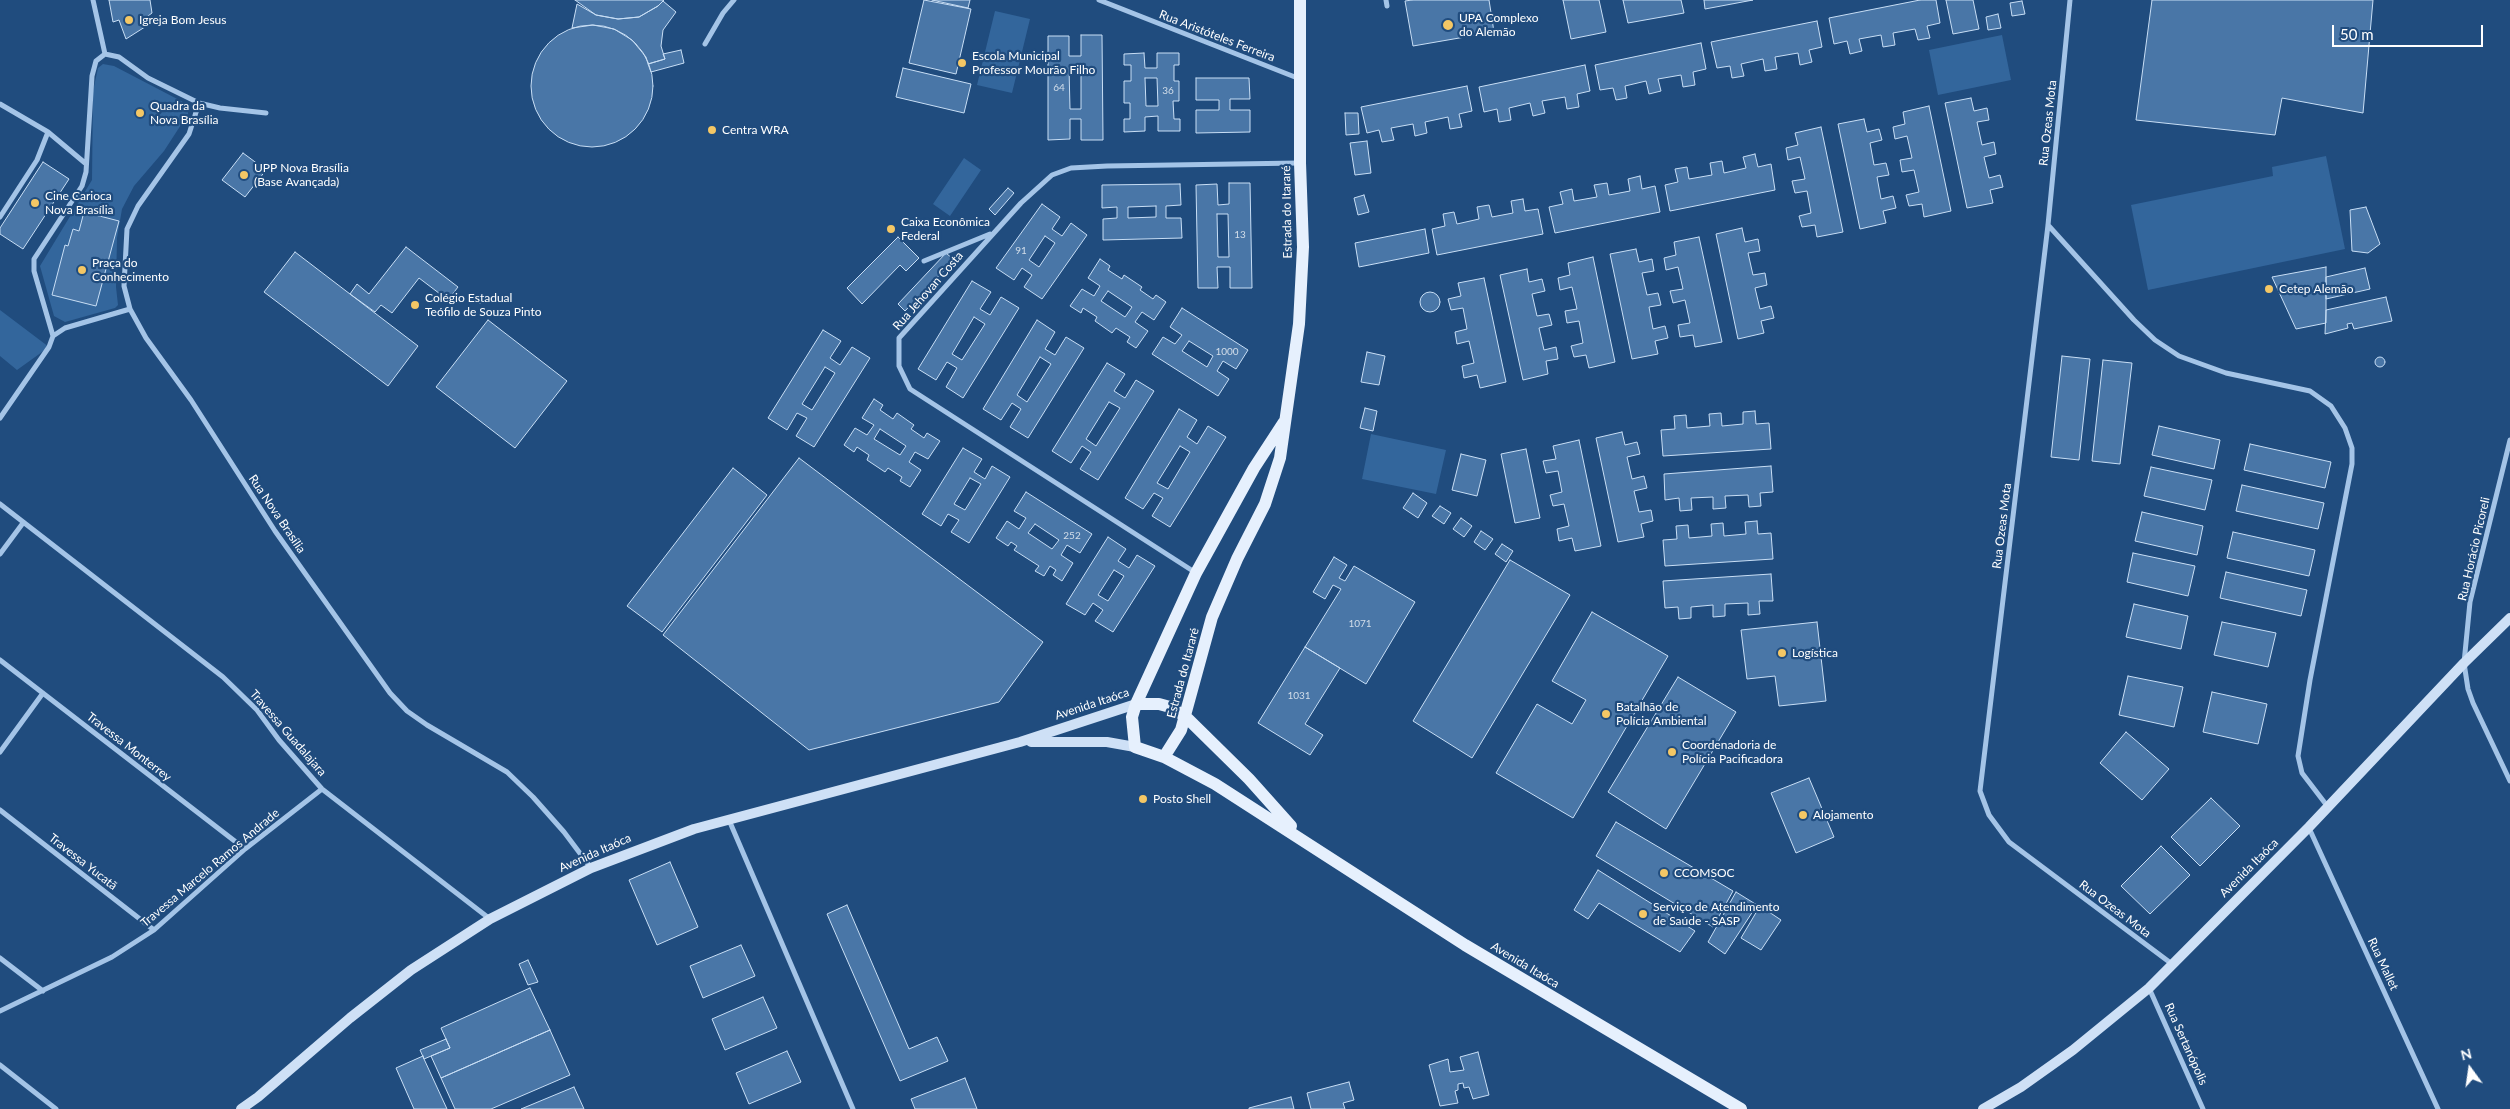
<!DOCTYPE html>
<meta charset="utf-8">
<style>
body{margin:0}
#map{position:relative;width:2510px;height:1109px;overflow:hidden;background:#204c7e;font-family:Lato,sans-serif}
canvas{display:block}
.north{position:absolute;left:2445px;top:1044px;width:50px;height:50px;-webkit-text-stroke:4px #204c7e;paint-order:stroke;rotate:346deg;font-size:14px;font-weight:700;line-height:20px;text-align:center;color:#fff}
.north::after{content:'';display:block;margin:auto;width:18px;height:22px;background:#fff;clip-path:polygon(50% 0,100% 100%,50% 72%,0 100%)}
.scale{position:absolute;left:2332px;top:25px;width:151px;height:22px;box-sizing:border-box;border:2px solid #fff;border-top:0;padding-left:6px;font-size:15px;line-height:18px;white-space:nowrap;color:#fff;-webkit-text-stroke:4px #204c7e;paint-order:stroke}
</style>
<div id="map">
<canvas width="2510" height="1109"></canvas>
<div class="north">N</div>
<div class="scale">50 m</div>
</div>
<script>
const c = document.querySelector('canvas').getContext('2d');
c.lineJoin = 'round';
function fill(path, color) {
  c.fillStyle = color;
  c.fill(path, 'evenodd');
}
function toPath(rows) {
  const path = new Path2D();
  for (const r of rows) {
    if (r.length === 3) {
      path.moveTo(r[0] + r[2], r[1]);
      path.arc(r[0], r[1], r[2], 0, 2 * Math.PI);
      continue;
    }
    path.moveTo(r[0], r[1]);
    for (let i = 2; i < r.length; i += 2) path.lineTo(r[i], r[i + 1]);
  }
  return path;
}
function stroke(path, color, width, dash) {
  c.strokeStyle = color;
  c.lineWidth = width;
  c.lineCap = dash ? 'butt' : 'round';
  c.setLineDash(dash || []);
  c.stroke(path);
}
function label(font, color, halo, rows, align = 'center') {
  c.font = font + ' Lato,sans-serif';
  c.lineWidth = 4.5;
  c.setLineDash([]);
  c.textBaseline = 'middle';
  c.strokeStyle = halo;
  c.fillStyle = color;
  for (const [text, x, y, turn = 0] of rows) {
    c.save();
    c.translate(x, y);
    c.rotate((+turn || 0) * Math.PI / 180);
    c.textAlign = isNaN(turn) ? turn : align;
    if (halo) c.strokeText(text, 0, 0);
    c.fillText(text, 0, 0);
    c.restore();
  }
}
const green = toPath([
 [995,11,1030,19,1012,93,977,85],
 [2002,35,2011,80,1938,95,1929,50],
 [103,64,114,66,183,102,188,109,188,114,164,151,134,186,122,209,117,238,116,287,118,305,115,308,65,322,54,316,40,266,92,180,93,91,98,68],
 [2326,156,2345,249,2148,290,2131,205,2273,176,2272,167],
 [964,158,981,170,950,216,933,204],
 [0,310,49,347,17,370,0,356],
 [1371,434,1446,450,1436,494,1362,479]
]);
const building = toPath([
 [109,0,150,0,152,13,144,19,148,25,126,39,119,20,113,22,109,0],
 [575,0,664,0,658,6,639,17,618,19,596,15,575,0],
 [924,0,971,9,956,74,909,63,924,0],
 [932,0,970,0,968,8,932,0],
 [1412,0,1489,0,1494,32,1413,46,1405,1,1412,0],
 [1563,0,1599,0,1606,32,1571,39,1563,0],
 [1623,0,1681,0,1684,13,1628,23,1623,0],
 [1704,0,1753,0,1705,9,1704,0],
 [1920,0,1936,0,1940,23,1927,26,1930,38,1918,40,1915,29,1893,33,1895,45,1883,47,1881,35,1859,39,1862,51,1850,54,1847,41,1834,44,1829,18,1920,0],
 [1946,0,1973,0,1979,29,1953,34,1946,0],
 [2152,0,2373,0,2363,113,2282,98,2275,135,2136,120,2152,0],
 [663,1,676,12,663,30,661,46,665,59,648,64,646,57,632,40,614,29,593,25,572,28,577,4,596,15,618,19,639,17,658,6,663,1],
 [2022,1,2025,14,2012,16,2010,3,2022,1],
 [1998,14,2001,28,1988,30,1986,17,1998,14],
 [1817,21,1822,47,1809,50,1812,62,1800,65,1798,53,1775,57,1777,69,1765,71,1763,59,1741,64,1744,76,1732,78,1730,66,1717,68,1711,42,1817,21],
 [592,86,61],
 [1081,35,1102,35,1103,140,1081,140,1081,119,1070,119,1070,139,1048,140,1048,36,1069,36,1069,56,1081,56,1081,35],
 [1069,68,1081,68,1081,109,1070,109,1069,68],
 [1701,43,1706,69,1693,72,1695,85,1683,87,1681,75,1658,79,1661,91,1649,94,1646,81,1625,86,1627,98,1616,100,1613,88,1600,90,1595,65,1701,43],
 [681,50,684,63,651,72,648,64,665,59,663,54,681,50],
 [1144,53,1145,68,1157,68,1157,53,1179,53,1179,65,1174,65,1174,81,1179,81,1179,101,1173,101,1174,119,1180,119,1180,131,1158,131,1158,116,1145,117,1145,131,1124,132,1124,119,1130,119,1130,103,1124,103,1124,81,1131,81,1131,65,1124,65,1124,54,1144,53],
 [1145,78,1157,78,1158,106,1146,106,1145,78],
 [1585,65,1590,91,1577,94,1579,107,1567,109,1565,97,1542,101,1545,113,1533,116,1530,103,1509,108,1511,120,1499,122,1497,109,1484,112,1479,87,1585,65],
 [903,68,971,84,964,113,896,97,903,68],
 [1196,78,1249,78,1250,99,1230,99,1230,110,1250,110,1250,132,1196,133,1196,110,1219,110,1219,100,1196,100,1196,78],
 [1467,86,1472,111,1459,114,1462,127,1450,129,1448,117,1425,122,1427,133,1415,136,1413,124,1391,128,1394,140,1382,142,1379,130,1367,133,1361,107,1467,86],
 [1971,98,1974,111,1987,108,1989,120,1977,122,1982,145,1994,142,1996,154,1984,157,1989,178,2000,175,2003,187,1990,190,1993,203,1967,208,1945,103,1971,98],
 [1929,106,1951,211,1924,217,1922,204,1909,206,1906,195,1919,192,1914,170,1902,172,1900,160,1912,158,1907,136,1895,139,1893,127,1905,124,1903,112,1929,106],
 [1345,113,1358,113,1359,134,1346,135,1345,113],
 [1864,119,1867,132,1879,129,1882,140,1870,143,1874,165,1886,163,1889,175,1877,177,1881,199,1893,196,1896,208,1883,211,1886,223,1860,229,1838,124,1864,119],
 [1821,127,1843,232,1817,237,1815,225,1802,227,1799,216,1811,213,1807,191,1795,193,1792,181,1805,179,1800,157,1788,160,1786,148,1798,145,1795,133,1821,127],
 [1367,141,1371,173,1355,175,1350,143,1367,141],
 [243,153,266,170,245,197,222,180,243,153],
 [1755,154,1758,167,1771,164,1775,190,1670,211,1665,185,1678,182,1675,169,1687,167,1689,179,1712,175,1710,163,1722,161,1724,173,1746,168,1743,157,1755,154],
 [43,162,69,179,23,249,0,234,0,228,43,162],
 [1640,176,1642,189,1655,186,1660,212,1555,233,1549,207,1563,204,1560,192,1572,189,1574,201,1597,197,1594,185,1607,183,1609,195,1630,191,1628,179,1640,176],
 [1229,183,1250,183,1252,288,1230,288,1230,267,1217,267,1218,288,1198,288,1196,185,1217,184,1218,205,1229,204,1229,183],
 [1217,214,1228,214,1229,257,1218,257,1217,214],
 [1180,184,1181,205,1166,206,1166,218,1181,218,1182,238,1103,240,1103,219,1117,218,1117,207,1102,208,1102,185,1180,184],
 [1156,206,1156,217,1128,218,1128,207,1156,206],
 [1008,188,1014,193,995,215,989,209,1008,188],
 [1364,195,1369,212,1358,215,1354,198,1364,195],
 [1523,199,1525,211,1538,209,1543,234,1437,255,1432,229,1445,226,1443,214,1454,212,1457,224,1479,219,1477,207,1489,205,1492,217,1513,213,1511,201,1523,199],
 [1042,204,1060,217,1052,229,1062,236,1071,223,1087,235,1042,299,1024,287,1032,275,1022,268,1014,280,996,268,1042,204],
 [1045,236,1055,243,1039,267,1029,260,1045,236],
 [2366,207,2380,244,2368,253,2352,251,2350,210,2366,207],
 [84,212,119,221,96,306,52,295,65,245,68,246,73,229,79,231,84,212],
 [1742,228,1745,242,1758,239,1760,251,1748,253,1753,275,1765,273,1767,285,1755,288,1760,309,1771,306,1774,318,1761,321,1764,333,1738,339,1716,234,1742,228],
 [1425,229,1429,253,1359,267,1355,243,1425,229],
 [898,237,919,258,906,271,900,265,862,304,847,288,898,237],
 [1699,237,1722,342,1695,347,1693,335,1680,337,1678,325,1690,323,1685,300,1673,303,1670,291,1683,289,1678,267,1666,270,1664,258,1676,255,1674,242,1699,237],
 [406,247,458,287,448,300,419,278,392,313,381,305,375,312,350,294,357,284,369,294,406,247],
 [1636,249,1639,262,1652,259,1654,271,1642,273,1647,295,1658,293,1661,305,1649,307,1653,329,1665,326,1668,338,1655,341,1658,354,1632,359,1610,254,1636,249],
 [295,252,418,346,388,386,264,292,295,252],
 [946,253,954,260,905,311,898,304,946,253],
 [1593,257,1615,362,1589,368,1586,355,1574,357,1571,346,1583,343,1579,321,1567,323,1565,311,1577,309,1572,287,1560,290,1558,278,1570,275,1568,263,1593,257],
 [1100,259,1110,266,1108,270,1122,279,1124,275,1142,287,1140,290,1153,299,1156,295,1166,302,1154,320,1142,312,1135,322,1148,331,1136,348,1127,342,1130,337,1116,328,1112,333,1095,321,1097,317,1083,308,1081,313,1070,306,1082,289,1094,296,1100,286,1088,278,1100,259],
 [1108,291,1132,307,1125,317,1101,301,1108,291],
 [2326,267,2326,323,2296,329,2272,277,2326,267],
 [2365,268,2370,289,2326,299,2326,277,2365,268],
 [1527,269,1529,282,1542,279,1545,291,1532,294,1537,316,1549,314,1552,325,1539,328,1544,350,1556,347,1558,359,1546,361,1548,374,1523,380,1500,275,1527,269],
 [1484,278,1506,382,1480,388,1477,375,1464,378,1462,366,1474,363,1469,341,1457,344,1455,332,1467,329,1463,308,1451,310,1448,299,1461,296,1458,283,1484,278],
 [972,281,991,292,980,309,990,315,1001,297,1019,308,963,398,946,387,957,368,947,362,936,380,918,369,972,281],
 [974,317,985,324,962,360,952,354,974,317],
 [1430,302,10],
 [479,299,4.5],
 [2386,297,2392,321,2354,329,2352,323,2347,324,2348,328,2325,334,2326,310,2386,297],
 [1182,308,1248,350,1236,369,1223,361,1217,371,1229,379,1218,396,1152,354,1163,337,1175,344,1182,335,1170,327,1182,308],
 [1189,341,1213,356,1207,367,1182,351,1189,341],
 [488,320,567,381,515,448,436,387,488,320],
 [1037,320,1055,332,1045,349,1055,355,1066,337,1084,348,1028,438,1010,427,1021,409,1012,403,1001,420,983,409,1037,320],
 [1040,357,1051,364,1027,402,1017,395,1040,357],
 [823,330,841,341,830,358,840,365,852,347,870,358,814,447,796,436,807,418,797,413,787,430,768,418,823,330],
 [825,367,835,373,812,410,802,404,825,367],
 [1367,352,1385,356,1379,385,1361,382,1367,352],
 [2062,356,2090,359,2079,460,2051,457,2062,356],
 [2380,362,5],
 [2103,360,2132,363,2120,464,2092,461,2103,360],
 [1107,363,1125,374,1114,391,1125,398,1136,380,1154,391,1098,480,1080,469,1091,452,1082,446,1071,463,1052,451,1107,363],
 [1109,402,1120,408,1096,446,1086,439,1109,402],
 [874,399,883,405,880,410,893,419,897,413,914,425,911,429,924,438,927,433,940,441,928,459,915,452,909,462,921,470,910,487,900,481,902,477,888,468,885,472,867,460,869,455,857,447,854,452,844,445,855,428,867,435,874,425,862,418,874,399],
 [880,429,906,446,900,455,874,439,880,429],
 [1365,408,1377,411,1373,431,1360,428,1365,408],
 [1179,409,1197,420,1187,437,1197,444,1208,426,1226,437,1170,527,1152,516,1163,498,1154,493,1143,509,1125,498,1179,409],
 [1180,446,1190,452,1168,489,1157,483,1180,446],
 [1755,411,1756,424,1769,423,1771,449,1663,456,1661,430,1675,429,1674,416,1686,415,1687,428,1710,426,1709,414,1721,413,1722,426,1743,424,1743,412,1755,411],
 [2159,426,2220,440,2214,469,2152,455,2159,426],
 [1622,432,1625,445,1637,442,1640,454,1627,457,1632,479,1644,476,1647,488,1634,491,1639,512,1651,510,1653,521,1641,524,1644,537,1618,542,1596,438,1622,432],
 [1579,440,1601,546,1575,551,1572,538,1559,541,1557,529,1569,526,1564,504,1553,506,1550,495,1562,492,1558,471,1546,473,1543,461,1556,459,1553,446,1579,440],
 [2250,444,2331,462,2325,488,2244,470,2250,444],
 [963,448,982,459,974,472,985,479,992,466,1010,477,969,543,951,532,959,520,948,514,941,526,922,514,963,448],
 [970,478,981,484,965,510,954,504,970,478],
 [1526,449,1540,518,1515,523,1501,454,1526,449],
 [1461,454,1486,460,1477,496,1452,490,1461,454],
 [799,458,1043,642,999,702,809,750,663,635,799,458],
 [1771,466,1773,492,1760,493,1761,506,1749,507,1748,495,1725,496,1726,508,1713,509,1713,497,1691,498,1692,510,1680,511,1679,498,1665,500,1664,474,1771,466],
 [2151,467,2212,480,2205,510,2144,496,2151,467],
 [733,468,767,495,662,632,627,606,733,468],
 [2242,485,2324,503,2318,529,2236,511,2242,485],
 [1026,492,1092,534,1080,553,1067,545,1061,555,1073,563,1062,581,1053,575,1056,570,1050,566,1044,576,1035,571,1039,566,1014,550,1017,546,1011,542,1008,546,996,538,1007,521,1019,529,1026,518,1014,511,1026,492],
 [1035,524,1059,540,1052,549,1028,533,1035,524],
 [1413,493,1427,503,1418,518,1403,508,1413,493],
 [1440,506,1451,513,1444,524,1432,516,1440,506],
 [2142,512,2203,526,2197,555,2135,541,2142,512],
 [1461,518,1472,526,1464,537,1453,529,1461,518],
 [1757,521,1758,534,1771,533,1773,559,1665,566,1663,540,1677,539,1676,526,1688,525,1689,538,1712,536,1711,524,1723,523,1724,536,1746,534,1745,522,1757,521],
 [1481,531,1493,539,1485,550,1474,542,1481,531],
 [2233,532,2315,550,2309,576,2227,558,2233,532],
 [1108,537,1126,549,1118,561,1129,568,1137,555,1155,566,1113,632,1095,621,1103,610,1093,603,1085,615,1066,604,1108,537],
 [1114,570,1124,576,1108,601,1098,595,1114,570],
 [1502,544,1513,551,1506,562,1495,554,1502,544],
 [2133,553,2195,566,2188,596,2127,582,2133,553],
 [1334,557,1347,565,1339,578,1345,581,1354,566,1415,602,1366,684,1305,647,1341,589,1333,585,1325,599,1313,592,1334,557],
 [1510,560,1570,595,1472,758,1413,721,1510,560],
 [2226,572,2307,590,2301,616,2220,598,2226,572],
 [1771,574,1773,601,1759,601,1760,614,1748,615,1748,603,1725,604,1725,616,1713,617,1713,605,1691,607,1691,618,1679,619,1678,607,1665,608,1663,581,1771,574],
 [2134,604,2188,616,2181,649,2126,637,2134,604],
 [1592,612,1668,656,1573,818,1496,773,1537,704,1572,724,1586,700,1552,681,1592,612],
 [1817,622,1826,701,1779,706,1775,676,1747,679,1741,630,1817,622],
 [2222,622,2276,633,2268,667,2214,655,2222,622],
 [1305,647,1340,668,1305,724,1323,735,1310,755,1258,723,1305,647],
 [2128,676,2183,687,2174,727,2119,715,2128,676],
 [1678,677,1736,712,1666,829,1608,792,1678,677],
 [2212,692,2267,704,2258,744,2203,732,2212,692],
 [2126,732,2169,769,2142,800,2100,763,2126,732],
 [1809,778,1834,837,1796,853,1771,793,1809,778],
 [2211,798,2240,826,2200,866,2171,837,2211,798],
 [1616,822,1733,891,1713,927,1596,856,1616,822],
 [2161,846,2190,875,2150,914,2121,886,2161,846],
 [670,862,698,927,657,945,629,880,670,862],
 [1598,870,1695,931,1680,952,1599,903,1588,919,1574,910,1598,870],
 [1736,892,1757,905,1725,954,1708,942,1736,892],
 [847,905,909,1049,937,1037,948,1061,900,1081,827,914,847,905],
 [1760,906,1781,920,1761,950,1741,938,1760,906],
 [741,945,755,976,703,998,690,966,741,945],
 [528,960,538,982,528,985,519,964,528,960],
 [530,988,550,1030,441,1078,431,1056,450,1048,441,1028,530,988],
 [763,997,777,1028,725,1050,712,1019,763,997],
 [550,1030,570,1075,491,1109,455,1109,441,1078,550,1030],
 [446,1039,450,1048,424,1059,420,1050,446,1039],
 [787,1051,801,1082,749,1104,736,1073,787,1051],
 [1478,1052,1489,1095,1473,1099,1469,1087,1464,1088,1463,1083,1458,1084,1458,1090,1455,1091,1458,1103,1440,1106,1429,1065,1448,1059,1450,1072,1464,1070,1460,1057,1478,1052],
 [423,1056,424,1059,447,1109,414,1109,396,1068,423,1056],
 [965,1078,977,1109,915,1109,911,1099,965,1078],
 [1349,1082,1354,1100,1343,1103,1345,1109,1311,1109,1307,1093,1349,1082],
 [574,1087,584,1109,521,1109,574,1087],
 [1291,1097,1294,1109,1249,1109,1249,1108,1291,1097]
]);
const street = toPath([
 [93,0,105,54],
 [1099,0,1300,79],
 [1386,0,1387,6],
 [2070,0,2048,225,1980,791,1989,815,2009,842,2172,964],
 [705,44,723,13,734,0],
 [199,103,189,134,138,206,127,229,124,286,130,309,146,338,191,400,275,531,390,693,407,711,427,725,507,772,533,797,564,832,591,868],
 [0,104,48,132,85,163],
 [0,217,37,160,48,132],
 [2048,225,2134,320,2155,340,2179,356,2226,373,2310,391,2331,406,2345,428,2352,448,2352,464,2310,680,2298,756,2302,773,2328,807],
 [924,261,990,234],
 [53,336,34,271,34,259,82,186,86,172,92,76,96,61,105,54,119,57,148,78,199,103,220,108,266,113],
 [0,418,49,347,53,336,65,328,130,309],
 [2510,440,2470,602,2464,663,2468,689,2473,703,2510,781],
 [0,504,223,677,257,710,279,740,322,789,490,919],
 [0,554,23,523],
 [1196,573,910,389,899,366,899,338,1021,203,1052,175,1071,168,1107,166,1299,163],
 [0,660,245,849],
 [0,752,43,693],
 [0,810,154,930],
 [729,820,853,1109],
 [2309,828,2438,1109],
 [0,958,43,991],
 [2149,988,2203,1109],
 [0,1011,112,957,154,930,245,849,322,789],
 [0,1065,56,1109]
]);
const secondary = toPath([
 [1031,742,1107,742,1135,747],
 [241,1109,258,1097,350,1018,411,970,490,919,591,868,694,829,1020,742,1136,704],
 [1983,1109,2021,1087,2073,1050,2149,988,2309,827,2464,663,2510,618]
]);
const primary = toPath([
 [1284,422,1254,468,1196,573,1136,704,1132,717,1135,747,1164,757,1215,784,1465,945,1741,1109],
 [1136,704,1159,704,1170,707,1186,717,1249,779,1291,826],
 [1164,757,1181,730,1212,617,1237,559,1265,504,1280,458,1299,324,1303,247,1300,163,1300,0]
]);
const markers = [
 [129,20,5,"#f4c765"],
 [1448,25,6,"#f4c765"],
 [962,63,5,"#f4c765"],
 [140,113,5,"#f4c765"],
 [712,130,5,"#f4c765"],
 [244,175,5,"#f4c765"],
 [35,203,5,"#f4c765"],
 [891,229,5,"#f4c765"],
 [82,270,5,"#f4c765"],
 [2269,289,5,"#f4c765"],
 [415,305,5,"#f4c765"],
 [1782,653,5,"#f4c765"],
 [1606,714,5,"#f4c765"],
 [1672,752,5,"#f4c765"],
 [1143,799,5,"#f4c765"],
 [1803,815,5,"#f4c765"],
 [1664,873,5,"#f4c765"],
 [1643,914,5,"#f4c765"]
];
const numberNames = [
 ["64",1059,88],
 ["36",1168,91],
 ["13",1240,235],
 ["91",1021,251],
 ["1000",1227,352],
 ["252",1072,536],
 ["1071",1360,624],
 ["1031",1299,696]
];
const poiNames = [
 ["UPA Complexo",1459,18],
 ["do Alemão",1459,32],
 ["Igreja Bom Jesus",139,20],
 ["Escola Municipal",972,56],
 ["Professor Mourão Filho",972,70],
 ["Quadra da",150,106],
 ["Nova Brasília",150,120],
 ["Centra WRA",722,130],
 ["UPP Nova Brasília",254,168],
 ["(Base Avançada)",254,182],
 ["Cine Carioca",45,196],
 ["Nova Brasília",45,210],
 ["Caixa Econômica",901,222],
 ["Federal",901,236],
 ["Praça do",92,263],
 ["Conhecimento",92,277],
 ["Cetep Alemão",2279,289],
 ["Colégio Estadual",425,298],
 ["Teófilo de Souza Pinto",425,312],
 ["Logística",1792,653],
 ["Batalhão de",1616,707],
 ["Polícia Ambiental",1616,721],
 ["Coordenadoria de",1682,745],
 ["Polícia Pacificadora",1682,759],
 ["Posto Shell",1153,799],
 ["Alojamento",1813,815],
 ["CCOMSOC",1674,873],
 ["Serviço de Atendimento",1653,907],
 ["de Saúde - SASP",1653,921]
];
const streetNames = [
 ["Rua Aristóteles Ferreira",1217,36,21],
 ["Rua Ozeas Mota",2048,123,-84],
 ["Estrada do Itararé",1287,212,-91],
 ["Rua Jehovan Costa",928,291,-49],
 ["Rua Nova Brasília",277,514,56],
 ["Rua Ozeas Mota",2002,526,-83],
 ["Rua Horácio Picoreli",2474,549,-77],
 ["Estrada do Itararé",1183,673,-75],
 ["Avenida Itaóca",1092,704,-18],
 ["Travessa Guadalajara",288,733,49],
 ["Travessa Monterrey",129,747,38],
 ["Avenida Itaóca",595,853,-24],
 ["Travessa Yucatã",83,862,38],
 ["Travessa Marcelo Ramos Andrade",210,868,-40],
 ["Avenida Itaóca",2249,868,-45],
 ["Rua Ozeas Mota",2115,909,37],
 ["Rua Mallet",2383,964,65],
 ["Avenida Itaóca",1525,965,31],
 ["Rua Sertanópolis",2186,1044,66]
];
fill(green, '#33669c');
fill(building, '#4976a7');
stroke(building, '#c8def5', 1);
stroke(street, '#a4c4e7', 5);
stroke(secondary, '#cee0f6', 10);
stroke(primary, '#e6f0fd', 12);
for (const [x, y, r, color] of markers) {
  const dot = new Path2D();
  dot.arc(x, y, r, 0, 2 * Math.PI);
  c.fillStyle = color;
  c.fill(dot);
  stroke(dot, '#204c7e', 2);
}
label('10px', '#d2dde9', null, numberNames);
label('12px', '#fff', '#204c7e', poiNames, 'left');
label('12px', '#fff', '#204c7e', streetNames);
</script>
